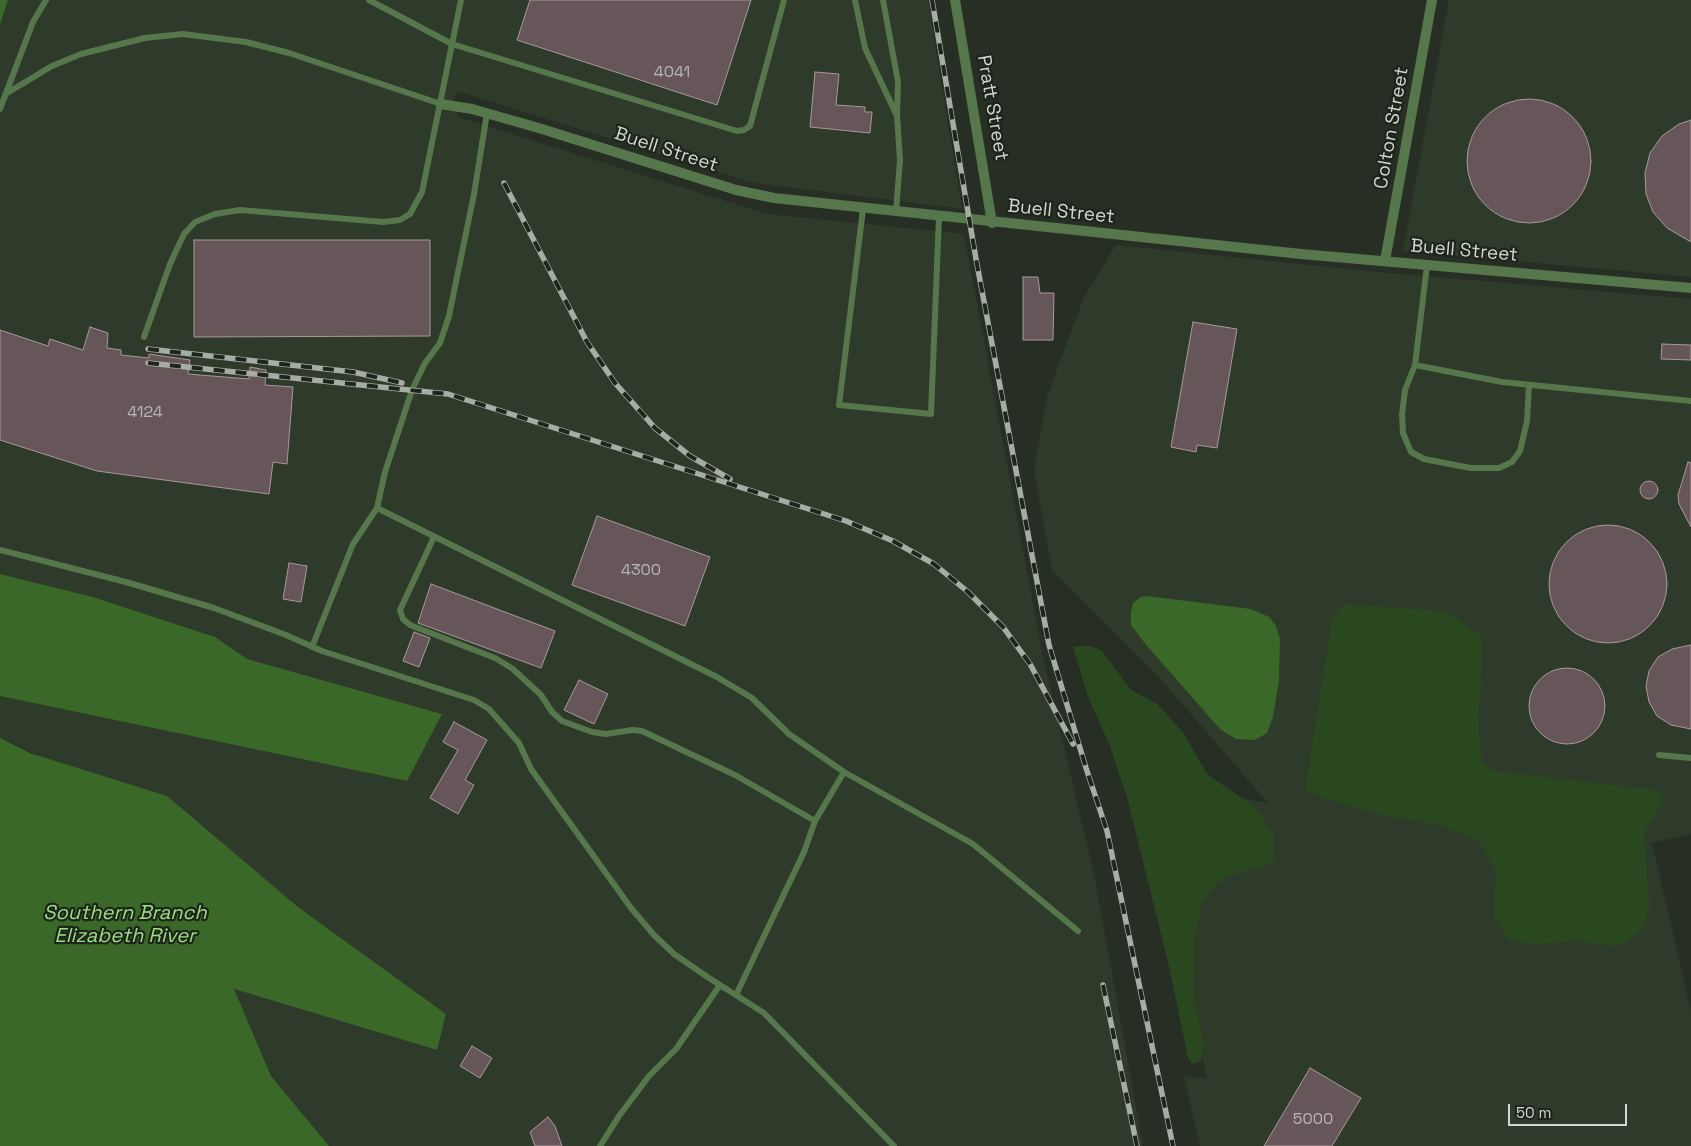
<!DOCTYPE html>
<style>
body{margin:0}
#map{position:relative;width:1691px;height:1146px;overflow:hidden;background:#272f25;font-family:"Space Grotesk",sans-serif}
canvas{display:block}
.scale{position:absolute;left:1508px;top:1104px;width:119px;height:22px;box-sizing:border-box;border:2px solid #d1d6d0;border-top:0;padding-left:6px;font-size:15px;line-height:18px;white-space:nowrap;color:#d1d6d0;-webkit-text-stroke:4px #1e251b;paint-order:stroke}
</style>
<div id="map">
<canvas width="1691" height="1146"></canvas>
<div class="scale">50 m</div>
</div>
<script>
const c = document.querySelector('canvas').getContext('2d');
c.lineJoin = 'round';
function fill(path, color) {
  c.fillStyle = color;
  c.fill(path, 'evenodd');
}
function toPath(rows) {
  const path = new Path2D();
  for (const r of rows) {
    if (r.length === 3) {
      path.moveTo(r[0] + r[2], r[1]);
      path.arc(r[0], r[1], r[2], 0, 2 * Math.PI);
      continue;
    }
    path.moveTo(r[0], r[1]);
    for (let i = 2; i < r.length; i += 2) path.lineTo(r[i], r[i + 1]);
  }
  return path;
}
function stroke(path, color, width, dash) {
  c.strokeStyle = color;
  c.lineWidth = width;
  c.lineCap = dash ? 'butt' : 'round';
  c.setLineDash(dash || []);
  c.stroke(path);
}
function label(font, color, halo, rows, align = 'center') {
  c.font = font + ' "Space Grotesk",sans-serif';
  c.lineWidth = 4.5;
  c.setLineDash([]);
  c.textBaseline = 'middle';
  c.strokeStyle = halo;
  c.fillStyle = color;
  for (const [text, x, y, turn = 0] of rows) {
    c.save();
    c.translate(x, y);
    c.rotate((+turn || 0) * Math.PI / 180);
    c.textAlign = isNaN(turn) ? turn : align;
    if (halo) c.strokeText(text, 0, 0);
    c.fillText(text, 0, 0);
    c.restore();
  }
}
const built = toPath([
 [8,0,928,0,962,209,754,183,456,91,452,106,461,118,767,214,964,234,1043,657,1095,879,1143,1146,329,1146,271,1076,234,989,437,1050,446,1014,298,907,214,837,0,738,0,696,407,781,215,637,93,597,0,574,0,25],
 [1449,0,1691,0,1691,277,1403,251],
 [1116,245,1367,271,1691,299,1691,834,1652,843,1691,1011,1691,1146,1200,1146,1184,1076,1207,1079,1167,888,1165,781,1268,803,1158,676,1052,570,1034,470,1047,397,1083,299]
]);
const green = toPath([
 [1343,604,1444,611,1481,635,1483,653,1478,716,1481,762,1494,771,1658,790,1664,801,1644,832,1649,907,1643,929,1626,942,1614,946,1578,941,1535,944,1508,940,1493,916,1496,871,1478,840,1438,825,1383,815,1323,798,1305,790,1332,620],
 [1073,646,1091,646,1102,651,1131,690,1157,704,1182,731,1208,775,1255,807,1273,833,1276,860,1263,867,1230,875,1215,885,1202,903,1195,935,1194,999,1204,1044,1201,1061,1192,1064,1188,1058,1169,966,1128,801,1110,746,1087,694]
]);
const water = toPath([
 [0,0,8,0,0,25],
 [0,574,93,597,215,637,247,659,442,714,407,781,0,696],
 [1147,596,1251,609,1269,617,1276,626,1280,638,1279,680,1273,717,1267,733,1255,740,1236,739,1221,730,1147,646,1131,625,1131,612,1133,603,1141,597],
 [0,738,30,753,167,796,298,907,446,1014,437,1050,234,989,271,1076,329,1146,0,1146]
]);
const building = toPath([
 [530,0,751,0,717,105,517,40,530,0],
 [815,72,839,74,836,105,865,107,865,112,872,112,870,133,810,127,815,72],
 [1529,161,62],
 [1691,120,1691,242,1667,228,1653,212,1646,194,1645,173,1650,153,1662,136,1679,124,1691,120],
 [194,240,430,240,430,336,194,337,194,240],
 [1023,277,1038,277,1040,293,1054,293,1053,340,1023,340,1023,277],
 [1193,322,1237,329,1217,448,1197,445,1196,452,1171,447,1193,322],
 [90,327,108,333,107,348,121,350,121,355,149,358,149,354,190,360,188,374,249,379,250,367,266,370,265,385,293,387,287,464,273,462,269,494,97,471,0,440,0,330,48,346,50,339,83,350,90,327],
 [1662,344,1691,345,1691,360,1661,359,1662,344],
 [1688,462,1691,463,1691,527,1679,504,1678,495,1688,462],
 [1649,490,9],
 [597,516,710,557,685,626,572,585,597,516],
 [1608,584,59],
 [289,563,307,566,301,602,283,599,289,563],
 [431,584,555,631,541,668,418,623,431,584],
 [414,632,430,638,419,667,403,661,414,632],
 [1691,645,1691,729,1671,725,1657,716,1649,702,1646,686,1649,671,1658,657,1672,649,1691,645],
 [1567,706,38],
 [579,680,608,694,594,724,564,710,579,680],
 [454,722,487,740,465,780,474,785,458,814,430,798,458,750,443,742,454,722],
 [472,1046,492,1058,480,1078,460,1066,472,1046],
 [1310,1068,1361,1098,1332,1146,1264,1146,1310,1068],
 [548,1117,555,1126,562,1146,535,1146,530,1132,548,1117]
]);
const lane = toPath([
 [369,0,452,44,737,131,744,130,750,126,784,0],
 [855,0,865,48,896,114],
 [883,0,898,82,897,115,900,160,896,212],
 [7,93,52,66,81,54,145,38,183,34,246,42,289,53,441,104],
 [0,109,33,22,46,0],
 [863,209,839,405,931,414,939,217],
 [1427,265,1415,365,1502,382,1691,401],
 [144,337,170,264,184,234,195,222,215,214,240,210,383,222,400,220,410,214,422,192,461,0],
 [1415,365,1405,390,1402,415,1403,433,1411,452,1424,459,1471,468,1499,468,1512,462,1520,451,1527,421,1529,385],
 [377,508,385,472,412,390,425,363,440,343,449,316,474,194,487,113],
 [434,537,400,610,403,619,410,625,495,658,513,669,541,695,552,712,562,721,592,732,606,734,632,730,642,731,735,775,815,821],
 [0,550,126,582,214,608,286,635,322,651,474,700,489,709,519,743,531,769,631,908,654,935,674,954,709,978,764,1013,894,1146],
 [312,647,353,544,377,508,717,677,752,698,789,734,844,772],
 [1659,755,1691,758],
 [736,995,804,852,815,821,844,772,973,844,1078,931],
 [600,1146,619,1116,649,1076,676,1049,720,985]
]);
const street = toPath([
 [955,0,992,223],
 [441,104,472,109,542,129,736,190,774,198,1301,254,1691,288],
 [1385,261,1432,0]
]);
const rail = toPath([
 [932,0,976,259,1049,645,1086,768,1107,831,1173,1146],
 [504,183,587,342,615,383,655,428,690,456,730,479],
 [148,349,353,372,402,383],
 [148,363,448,394,846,521,893,541,934,564,968,592,1003,627,1030,664,1073,744],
 [1103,985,1137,1146]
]);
const numberNames = [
 ["4041",672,73],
 ["4124",145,413],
 ["4300",641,571],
 ["5000",1313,1120]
];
const streetNames = [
 ["Pratt Street",992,108,80],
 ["Colton Street",1392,128,-80],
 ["Buell Street",666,150,18],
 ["Buell Street",1061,212,6],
 ["Buell Street",1464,251,5]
];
const waterNames = [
 ["Southern Branch",125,914],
 ["Elizabeth River",125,937]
];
fill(built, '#2e3a2a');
fill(green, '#2a481f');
fill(water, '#3a6828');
fill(building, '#66565a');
stroke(building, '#a9989c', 1);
stroke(lane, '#56774b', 6);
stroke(street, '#56774b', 10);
stroke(rail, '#a7aca5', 5.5);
stroke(rail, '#1e251b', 4, [11]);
label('16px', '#b6b6b2', null, numberNames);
label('19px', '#d1d6d0', '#1e251b', streetNames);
label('italic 20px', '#9bde84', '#1e251b', waterNames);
</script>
